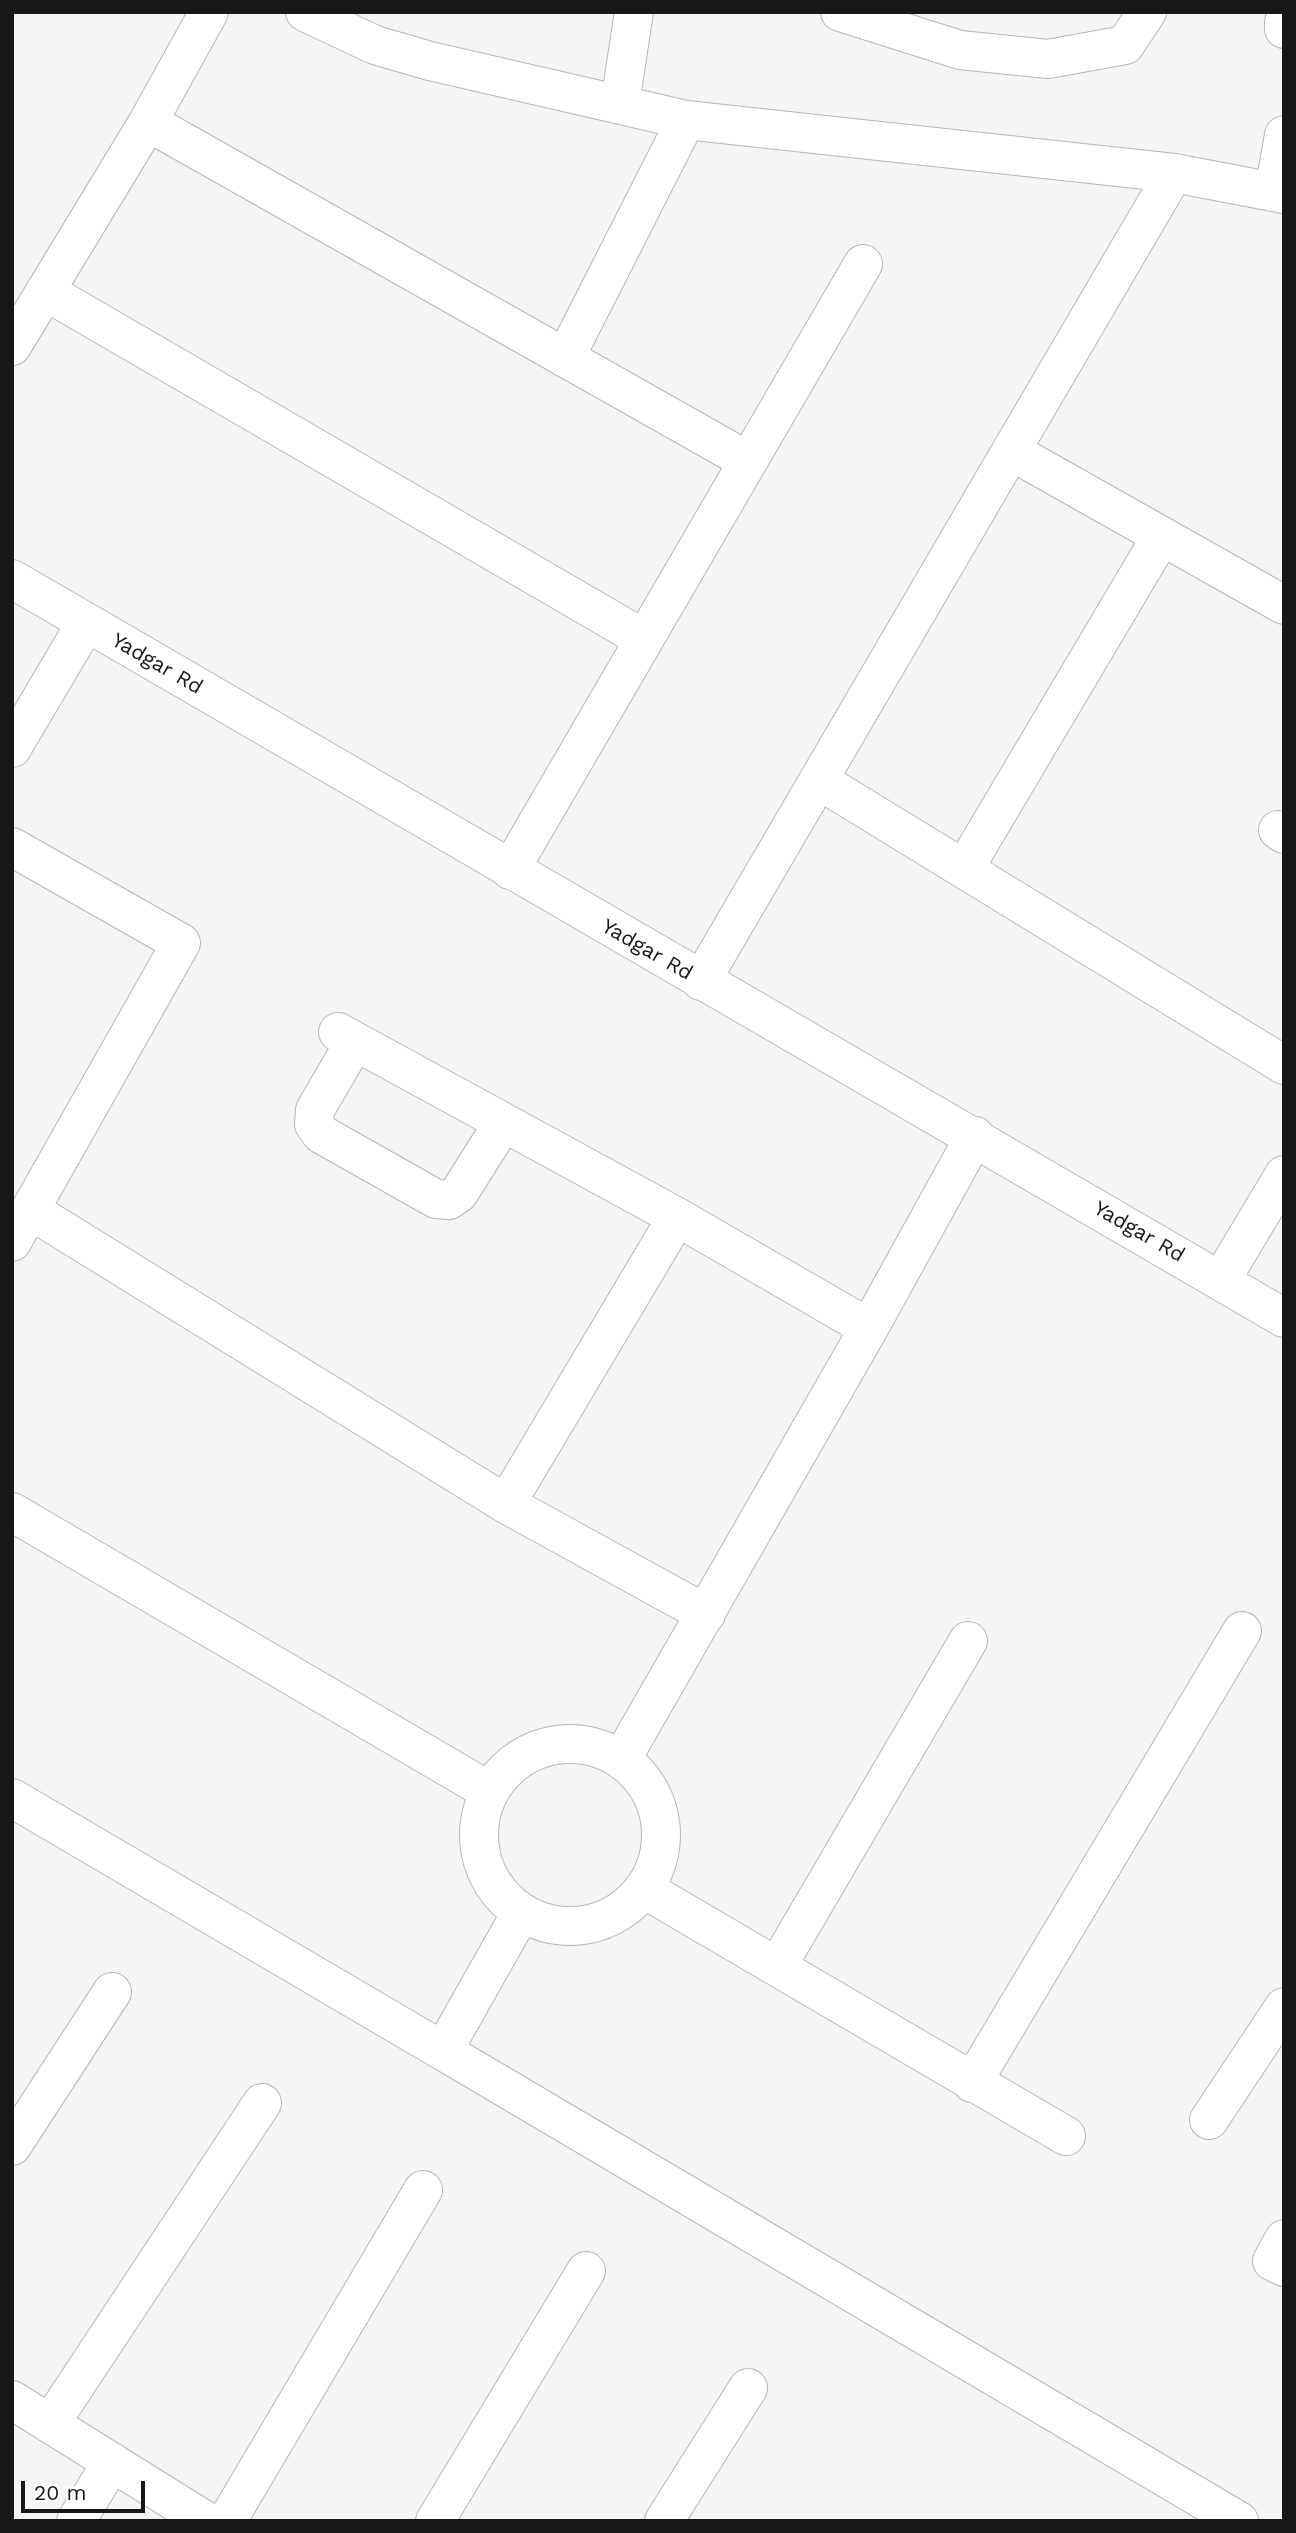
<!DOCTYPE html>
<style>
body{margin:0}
#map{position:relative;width:1296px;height:2533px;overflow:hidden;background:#f3f6f5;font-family:"Work Sans",sans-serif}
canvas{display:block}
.frame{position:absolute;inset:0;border:14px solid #161717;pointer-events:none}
.scale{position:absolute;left:21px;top:2481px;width:124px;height:32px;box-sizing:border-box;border:4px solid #161717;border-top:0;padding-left:9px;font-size:21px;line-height:24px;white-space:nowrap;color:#161717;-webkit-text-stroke:5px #fff;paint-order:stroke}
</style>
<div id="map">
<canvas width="1296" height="2533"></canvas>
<div class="frame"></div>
<div class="scale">20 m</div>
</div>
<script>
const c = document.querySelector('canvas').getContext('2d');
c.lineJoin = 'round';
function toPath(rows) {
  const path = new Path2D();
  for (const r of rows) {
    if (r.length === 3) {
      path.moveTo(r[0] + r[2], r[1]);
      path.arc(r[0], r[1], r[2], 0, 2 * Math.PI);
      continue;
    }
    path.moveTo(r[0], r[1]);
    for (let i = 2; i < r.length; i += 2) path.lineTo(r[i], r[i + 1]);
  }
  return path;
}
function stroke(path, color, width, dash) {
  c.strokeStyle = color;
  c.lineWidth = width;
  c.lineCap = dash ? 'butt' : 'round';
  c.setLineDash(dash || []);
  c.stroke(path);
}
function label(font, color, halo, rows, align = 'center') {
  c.font = font + ' "Work Sans",sans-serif';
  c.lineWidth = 7;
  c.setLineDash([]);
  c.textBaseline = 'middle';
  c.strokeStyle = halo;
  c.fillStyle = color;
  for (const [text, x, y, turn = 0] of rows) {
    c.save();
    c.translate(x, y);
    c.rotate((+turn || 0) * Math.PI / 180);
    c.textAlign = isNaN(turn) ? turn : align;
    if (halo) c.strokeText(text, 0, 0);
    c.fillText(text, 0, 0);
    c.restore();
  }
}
const street = toPath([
 [305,12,375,45,430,61,686,120,1174,173,1284,194],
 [840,12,960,50,1048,59,1125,45,1147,12],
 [1284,22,1284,29],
 [620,103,634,12],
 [148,122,748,461],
 [1274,192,1284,135],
 [45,291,644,639],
 [12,346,148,122,209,12],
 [565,358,686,120],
 [1011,451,1174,173],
 [12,748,86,623],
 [820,781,1284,1065],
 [1278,830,1284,834],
 [12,847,181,943,12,1242],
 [964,869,1161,537],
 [510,870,863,264],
 [701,981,1011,451,1284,605],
 [338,1032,677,1217,869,1328],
 [354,1043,315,1110,314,1124,321,1134,436,1199,449,1200,459,1193,503,1123],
 [30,1210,506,1504,706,1614],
 [1221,1280,1284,1175],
 [506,1504,677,1217],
 [12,1512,489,1791],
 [570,1835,91],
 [621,1760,869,1328,975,1136],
 [12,1798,443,2051],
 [644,1889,1066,2136],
 [521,1913,443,2051,1239,2521],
 [778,1965,968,1641],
 [972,2083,1242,1631],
 [1209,2120,1284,2007],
 [12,2146,112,1992],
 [1284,2239,1272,2261,1284,2267],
 [12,2400,206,2521],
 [50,2424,262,2103],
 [76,2521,112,2462],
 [227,2521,423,2190],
 [435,2521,586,2271],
 [664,2521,748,2388]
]);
const secondary = toPath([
 [12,579,1284,1318]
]);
const streetNames = [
 ["Yadgar Rd",157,664,30],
 ["Yadgar Rd",647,950,30],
 ["Yadgar Rd",1139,1232,30]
];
stroke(street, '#b4b7b6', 40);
stroke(secondary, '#b4b7b6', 40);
stroke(street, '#fff', 38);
stroke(secondary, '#fff', 38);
label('21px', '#161717', '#fff', streetNames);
</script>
